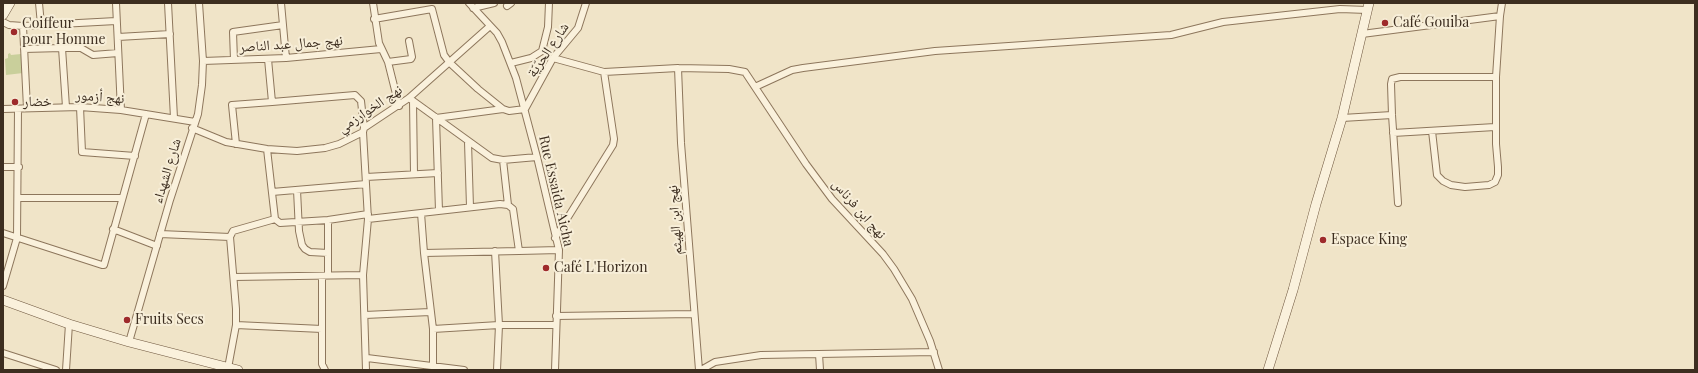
<!DOCTYPE html>
<meta charset="utf-8">
<style>
body{margin:0}
#map{position:relative;width:1698px;height:373px;overflow:hidden;background:#f0e4c8;font-family:"Playfair Display",serif}
canvas{display:block}
.frame{position:absolute;inset:0;border:4px solid #3d2e20;pointer-events:none}
</style>
<div id="map">
<canvas width="1698" height="373"></canvas>
<div class="frame"></div>
</div>
<script>
const c = document.querySelector('canvas').getContext('2d');
c.lineJoin = 'round';
function fill(path, color) {
  c.fillStyle = color;
  c.fill(path, 'evenodd');
}
function toPath(rows) {
  const path = new Path2D();
  for (const r of rows) {
    path.moveTo(r[0], r[1]);
    for (let i = 2; i < r.length; i += 2) path.lineTo(r[i], r[i + 1]);
  }
  return path;
}
function stroke(path, color, width, dash) {
  c.strokeStyle = color;
  c.lineWidth = width;
  c.lineCap = dash ? 'butt' : 'round';
  c.setLineDash(dash || []);
  c.stroke(path);
}
function label(font, color, halo, rows, align = 'center') {
  c.font = font + ' "Playfair Display","Noto Naskh Arabic",serif';
  c.lineWidth = 4;
  c.setLineDash([]);
  c.textBaseline = 'middle';
  c.strokeStyle = halo;
  c.fillStyle = color;
  for (const [text, x, y, turn = 0] of rows) {
    c.save();
    c.translate(x, y);
    c.rotate((+turn || 0) * Math.PI / 180);
    c.textAlign = isNaN(turn) ? turn : align;
    if (halo) c.strokeText(text, 0, 0);
    c.fillText(text, 0, 0);
    c.restore();
  }
}
const green = toPath([
 [10,53,11,55,21,54,23,73,6,75,5,59,8,58,8,54]
]);
const street = toPath([
 [39,3,41,25],
 [116,3,121,110],
 [168,3,174,118],
 [281,3,286,58],
 [373,3,379,43,388,62,399,106],
 [469,3,497,33,502,42,516,78,537,157,559,250,555,370],
 [507,6,511,3],
 [473,8,494,3],
 [374,19,432,9,444,55,450,63,478,89,503,109],
 [3,22,9,25,23,26,116,21],
 [23,26,27,108],
 [1362,34,1500,16,1502,3],
 [118,37,170,34],
 [62,48,81,48,93,55,118,53],
 [24,49,62,48,66,107],
 [553,58,604,72,678,68,729,69,745,72,806,164,832,199,883,254,894,269,912,299,930,341,939,370],
 [268,59,272,102,355,95,361,101,364,128],
 [234,60,233,32,283,25],
 [203,61,286,58,381,49],
 [388,62,411,59,412,57,409,41],
 [511,63,531,58,542,51,548,27,549,3],
 [678,68,681,143,699,370],
 [755,87,792,70,803,68,935,51,1171,35,1223,22,1340,9,1367,10],
 [409,98,492,158,503,160,537,157],
 [413,101,414,174],
 [80,107,82,152,135,156],
 [3,109,80,107,121,110,195,122],
 [1342,118,1392,115],
 [192,128,226,142,267,149,297,151,325,148,339,144,363,132,364,128,409,98,490,26],
 [1432,131,1437,175,1443,181,1451,185,1465,187,1489,185,1495,182,1498,175,1498,167,1496,144,1496,77,1500,16],
 [363,132,368,219,363,275,366,370],
 [1393,133,1495,127],
 [468,142,470,207],
 [236,144,232,105,272,102],
 [503,160,508,205],
 [3,167,19,167],
 [366,177,438,173],
 [297,190,299,231,302,245,305,249,310,252,328,253],
 [272,192,366,184],
 [18,198,122,198],
 [1398,203,1392,115,1391,84,1392,79,1400,77,1496,77],
 [439,211,436,118,503,109,509,111,525,109,553,58,578,28,586,3],
 [421,213,424,253,433,329,433,365],
 [275,219,280,223,328,220,368,214],
 [368,219,500,204,508,205,513,209,519,251,424,253],
 [328,220,328,275],
 [113,229,157,246],
 [3,233,102,265,104,265,146,114],
 [160,234,230,237],
 [555,238,613,145,614,139,604,72],
 [495,251,499,325,497,370],
 [519,251,559,250],
 [322,276,322,364,325,370],
 [234,277,363,275],
 [3,286,17,238,18,109],
 [365,315,430,312],
 [556,316,693,314],
 [236,325,322,329],
 [433,329,499,325,556,325],
 [129,342,170,200,198,114,202,85,203,61,199,3],
 [3,353,56,370],
 [819,354,820,370],
 [367,358,464,370],
 [228,368,236,325,236,309,230,237,233,231,275,219,267,149],
 [66,370,69,324],
 [701,370,715,362,761,355,934,352]
]);
const secondary = toPath([
 [3,15,10,3],
 [3,300,69,324,129,342,238,370],
 [1268,370,1293,290,1316,204,1342,118,1369,3]
]);
const markers = [
 [1385,23,4,"#9e2a2b"],
 [14,32,4,"#9e2a2b"],
 [15,102,4,"#9e2a2b"],
 [1323,240,4,"#9e2a2b"],
 [546,268,4,"#9e2a2b"],
 [127,320,4,"#9e2a2b"]
];
const poiNames = [
 ["Café Gouiba",1393,23],
 ["Coiffeur",22,24],
 ["pour Homme",22,40],
 ["خضار",23,102],
 ["Espace King",1331,240],
 ["Café L'Horizon",554,268],
 ["Fruits Secs",135,320]
];
const streetNames = [
 ["نهج جمال عبد الناصر",291,44,-4],
 ["شارع الحرّيّة",548,50,-56],
 ["نهج أزمور",100,97,4],
 ["نهج الخوارزمي",370,109,-34],
 ["شارع الشهداء",167,171,-73],
 ["Rue Essaida Aicha",556,191,77],
 ["نهج ابن فرناس",859,209,49],
 ["نهج ابن الهيثم",675,220,-94]
];
fill(green, '#c9cf9b');
stroke(street, '#8d765c', 8);
stroke(secondary, '#6f573f', 10);
stroke(street, '#faf1dc', 6);
stroke(secondary, '#faf1dc', 9);
for (const [x, y, r, color] of markers) {
  const dot = new Path2D();
  dot.arc(x, y, r, 0, 2 * Math.PI);
  c.fillStyle = color;
  c.fill(dot);
  stroke(dot, '#f7eed8', 1.5);
}
label('14px', '#3d2e20', '#f7eed8', poiNames, 'left');
label('14px', '#3d2e20', '#f7eed8', streetNames);
</script>
